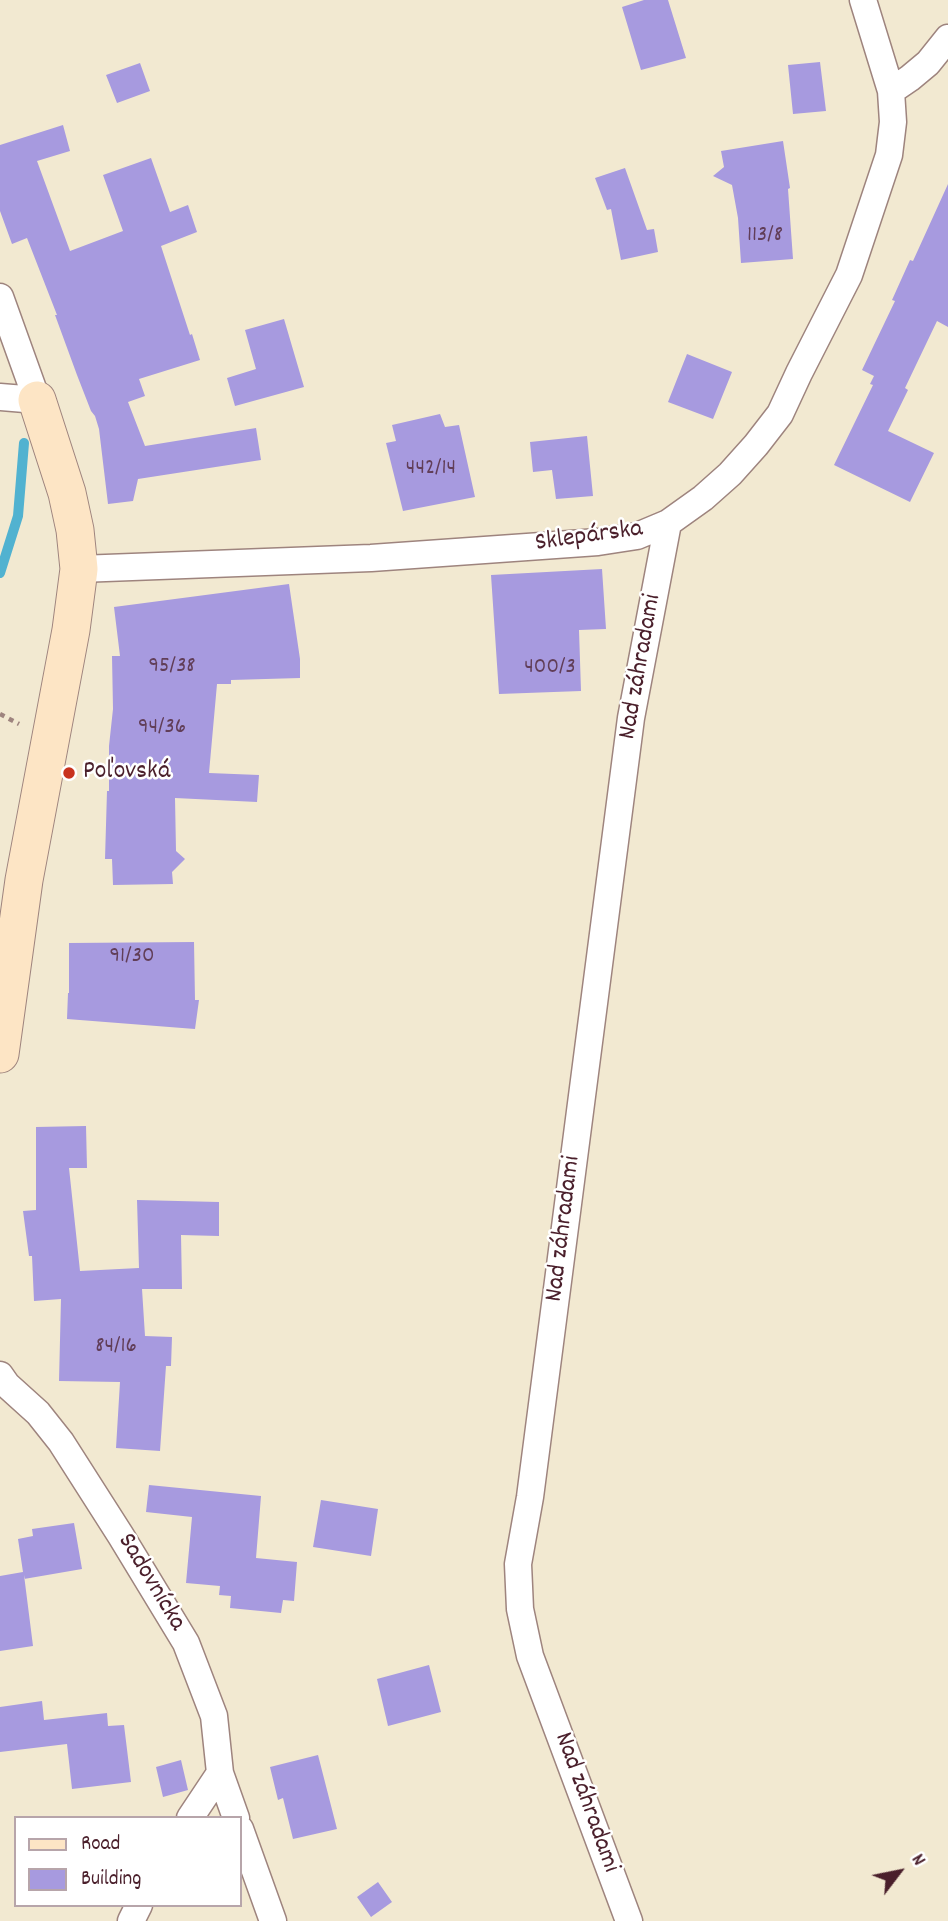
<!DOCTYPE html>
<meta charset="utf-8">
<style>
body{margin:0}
#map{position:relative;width:948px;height:1921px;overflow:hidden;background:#f2e9d1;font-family:Dekko,sans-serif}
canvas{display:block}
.legend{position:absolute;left:14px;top:1816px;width:228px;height:91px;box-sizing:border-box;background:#fff;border:2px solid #b7a5aa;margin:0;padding:9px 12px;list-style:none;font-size:21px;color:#4a1f2b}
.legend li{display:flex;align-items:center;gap:14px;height:35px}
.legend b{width:35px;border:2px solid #b7a5aa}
.north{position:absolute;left:864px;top:1837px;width:70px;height:70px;-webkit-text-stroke:5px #fff;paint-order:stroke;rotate:58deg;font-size:19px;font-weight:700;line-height:28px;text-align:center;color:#4a1f2b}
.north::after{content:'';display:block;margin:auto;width:24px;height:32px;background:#4a1f2b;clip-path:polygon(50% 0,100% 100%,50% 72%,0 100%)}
</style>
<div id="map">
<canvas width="948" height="1921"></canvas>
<ul class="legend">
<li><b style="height:9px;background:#fde5c5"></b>Road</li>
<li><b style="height:19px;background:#a79adf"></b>Building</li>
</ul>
<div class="north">N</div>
</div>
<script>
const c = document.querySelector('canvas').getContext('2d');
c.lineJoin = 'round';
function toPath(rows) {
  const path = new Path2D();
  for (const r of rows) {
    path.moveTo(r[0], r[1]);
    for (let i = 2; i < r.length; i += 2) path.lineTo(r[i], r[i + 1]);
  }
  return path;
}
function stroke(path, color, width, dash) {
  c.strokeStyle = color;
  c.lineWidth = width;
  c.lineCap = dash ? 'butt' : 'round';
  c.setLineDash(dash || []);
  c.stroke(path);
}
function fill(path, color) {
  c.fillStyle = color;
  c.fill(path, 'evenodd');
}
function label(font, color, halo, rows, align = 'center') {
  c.font = font + ' Dekko,sans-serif';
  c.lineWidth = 5;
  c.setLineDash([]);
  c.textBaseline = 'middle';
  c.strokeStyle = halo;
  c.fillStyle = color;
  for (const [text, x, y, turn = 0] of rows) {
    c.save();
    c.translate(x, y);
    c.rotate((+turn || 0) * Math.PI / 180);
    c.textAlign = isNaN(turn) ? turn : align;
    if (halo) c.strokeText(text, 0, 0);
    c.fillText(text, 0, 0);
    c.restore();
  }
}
const stream = toPath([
 [0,573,18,516,24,443]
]);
const building = toPath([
 [644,0,668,0,686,58,641,70,622,7],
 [820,62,826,111,793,114,788,65],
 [140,63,150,91,117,103,106,75],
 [63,125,70,151,37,161,70,251,123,231,103,175,151,158,170,212,188,205,197,232,161,246,190,335,192,334,200,360,139,379,145,396,128,402,145,446,256,428,261,460,138,479,133,501,108,504,99,429,95,416,91,411,77,375,55,315,57,315,27,238,12,244,0,211,0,145],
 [783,141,790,188,788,189,793,259,741,263,738,218,732,185,713,176,724,167,721,151],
 [625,168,647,230,654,229,658,252,621,260,611,209,607,210,595,178],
 [948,184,948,327,937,321,905,388,908,390,888,431,934,453,910,502,834,465,873,385,870,384,874,376,862,370,895,301,892,300,910,260,913,261],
 [284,319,304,387,235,406,227,378,256,369,245,330],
 [687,354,732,372,713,419,668,402],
 [440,414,445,427,459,425,475,497,403,511,386,443,396,441,392,425],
 [587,436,593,496,556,499,552,470,533,472,530,442],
 [602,569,606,629,579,630,581,691,499,694,491,575],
 [289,584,300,659,300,678,231,680,231,684,217,684,209,773,259,775,257,802,175,798,176,851,185,859,172,872,173,884,113,885,112,859,105,859,107,791,109,791,109,746,113,709,112,656,120,656,114,607],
 [194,942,195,1000,199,1000,195,1029,67,1019,68,993,69,993,69,943],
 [86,1126,87,1168,69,1168,80,1271,139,1268,137,1200,219,1202,219,1236,181,1235,182,1289,142,1289,145,1336,172,1337,171,1366,166,1366,160,1451,116,1448,120,1382,59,1381,61,1299,34,1301,32,1256,29,1256,23,1211,36,1210,36,1127],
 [149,1485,261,1496,256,1558,297,1562,294,1601,283,1600,281,1613,230,1608,231,1596,219,1595,220,1586,186,1583,192,1517,146,1512],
 [321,1500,378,1509,371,1556,313,1547],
 [74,1523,82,1569,24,1579,24,1575,33,1646,0,1651,0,1576,23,1572,18,1539,33,1536,32,1529],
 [429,1665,441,1712,388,1726,377,1679],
 [42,1701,44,1720,107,1713,108,1726,124,1725,131,1782,72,1789,67,1744,0,1752,0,1707],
 [318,1755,337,1829,293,1839,283,1798,278,1800,270,1767],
 [181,1760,188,1790,163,1797,156,1767],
 [378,1882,392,1902,371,1917,357,1897]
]);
const path = toPath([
 [0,714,19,724]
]);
const street = toPath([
 [891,91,910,78,928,63,948,38],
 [0,297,37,400,0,397],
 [79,569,371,558,598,542,637,536,668,523,703,498,730,474,756,445,780,414,799,373,849,275,889,155,893,122,891,91,863,0],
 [0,1375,7,1385,38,1413,61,1442,121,1536,186,1643,214,1716,220,1773,190,1818],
 [220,1773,236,1818],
 [240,1829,273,1921],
 [131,1921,139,1905],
 [629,1921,530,1656,520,1609,518,1564,530,1497,631,718,668,523]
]);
const secondary = toPath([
 [0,1054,24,880,71,630,79,569,75,530,67,493,37,400]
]);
const markers = [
 [69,773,7,"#c8321e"]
];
const numberNames = [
 ["113/8",765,237],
 ["442/14",431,470],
 ["95/38",172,668],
 ["400/3",550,669],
 ["94/36",162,729],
 ["91/30",132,958],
 ["84/16",116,1348]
];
const streetNames = [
 ["Sklepárska",589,538,-8],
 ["Nad záhradami",642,667,-80],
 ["Nad záhradami",565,1229,-83],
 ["Sadovnícka",150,1583,59],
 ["Nad záhradami",585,1803,70]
];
const poiNames = [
 ["Poľovská",83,773]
];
stroke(stream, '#51b2d0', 10);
fill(building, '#a79adf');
stroke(street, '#9e847e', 29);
stroke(secondary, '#9e847e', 39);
stroke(path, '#9e847e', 4.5, [5, 5]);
stroke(street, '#fff', 26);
stroke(secondary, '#fde5c5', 37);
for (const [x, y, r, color] of markers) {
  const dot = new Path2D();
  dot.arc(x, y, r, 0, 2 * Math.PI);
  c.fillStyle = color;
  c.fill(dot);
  stroke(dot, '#fff', 2.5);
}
label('23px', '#613e58', null, numberNames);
label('26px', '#4a1f2b', '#fff', streetNames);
label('26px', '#4a1f2b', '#fff', poiNames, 'left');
</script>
